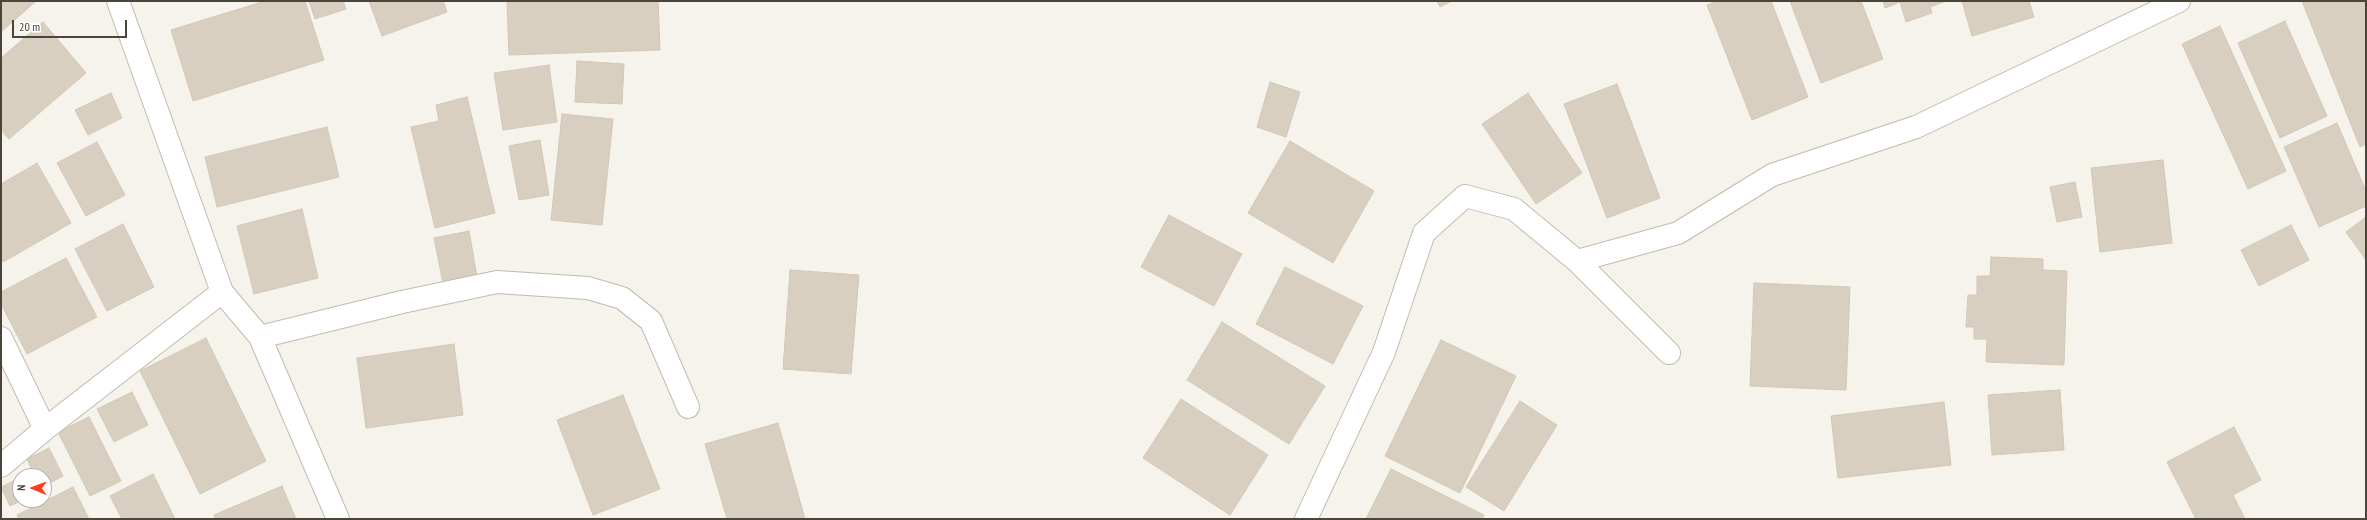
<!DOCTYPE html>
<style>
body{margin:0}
#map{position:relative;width:2367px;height:520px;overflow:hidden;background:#f6f3ec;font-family:"PT Sans Narrow",sans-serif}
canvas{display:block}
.frame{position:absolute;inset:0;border:2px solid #4b4439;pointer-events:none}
.north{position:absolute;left:12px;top:468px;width:40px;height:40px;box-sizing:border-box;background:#fff;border:1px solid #b7b4b0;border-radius:50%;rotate:271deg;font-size:11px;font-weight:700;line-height:16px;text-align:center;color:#4b4439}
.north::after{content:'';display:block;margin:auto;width:14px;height:18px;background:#fc3f1d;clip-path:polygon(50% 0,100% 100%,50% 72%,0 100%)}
.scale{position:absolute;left:12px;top:20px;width:115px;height:18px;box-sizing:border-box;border:2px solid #4b4439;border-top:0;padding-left:5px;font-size:12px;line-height:14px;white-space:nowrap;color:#4b4439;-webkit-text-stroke:3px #fff;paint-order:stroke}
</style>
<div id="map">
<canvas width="2367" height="520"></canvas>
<div class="frame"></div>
<div class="north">N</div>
<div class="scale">20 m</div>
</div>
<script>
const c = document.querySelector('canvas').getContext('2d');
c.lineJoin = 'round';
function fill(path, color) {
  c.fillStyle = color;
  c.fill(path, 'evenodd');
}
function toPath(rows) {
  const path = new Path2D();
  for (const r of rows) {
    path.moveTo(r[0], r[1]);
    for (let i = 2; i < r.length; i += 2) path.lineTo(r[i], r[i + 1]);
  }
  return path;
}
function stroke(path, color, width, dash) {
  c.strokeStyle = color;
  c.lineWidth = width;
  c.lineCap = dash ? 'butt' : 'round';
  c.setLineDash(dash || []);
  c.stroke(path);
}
const building = toPath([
 [1,1,34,1,35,2,1,32,1,1],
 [265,1,305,1,324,60,193,101,171,30,265,1],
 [309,1,343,1,346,9,315,19,309,1],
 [369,1,443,1,447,12,382,36,369,1],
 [507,1,658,1,660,50,509,55,507,1],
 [1437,1,1452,1,1440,7,1437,1],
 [1718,1,1771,1,1808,97,1752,120,1707,5,1718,1],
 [1790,1,1861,1,1883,59,1821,83,1790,1],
 [1883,1,1946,1,1930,7,1932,13,1906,22,1900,2,1885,8,1883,1],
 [1962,1,2029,1,2034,17,1972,36,1962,1],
 [2302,1,2366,1,2366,144,2360,147,2302,1],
 [2285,21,2327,116,2280,138,2238,43,2285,21],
 [43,22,86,73,9,139,1,130,1,58,43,22],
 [2220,26,2286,171,2248,189,2182,44,2220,26],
 [577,61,624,64,622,104,575,102,577,61],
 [549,65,557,122,503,130,494,73,549,65],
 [1270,82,1300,92,1286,137,1257,127,1270,82],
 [1617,84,1660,198,1607,218,1564,104,1617,84],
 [111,93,122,118,88,135,75,110,111,93],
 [1528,93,1582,173,1536,204,1482,124,1528,93],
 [467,97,495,213,435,228,411,127,439,121,436,105,467,97],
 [562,114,613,119,602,225,551,220,562,114],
 [2337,123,2366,191,2366,206,2319,227,2284,147,2337,123],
 [327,127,339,177,217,207,205,157,327,127],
 [540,140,549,195,519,200,509,146,540,140],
 [1290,141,1374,191,1333,263,1248,213,1290,141],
 [97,142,125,195,86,216,57,163,97,142],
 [2163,160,2172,243,2100,252,2091,168,2163,160],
 [37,163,71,223,3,262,1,258,1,184,37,163],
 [2075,182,2082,217,2057,222,2050,187,2075,182],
 [302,209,318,278,254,294,237,226,302,209],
 [1169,215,1242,254,1214,306,1141,267,1169,215],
 [2366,217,2366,260,2346,232,2366,217],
 [123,224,154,287,107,311,75,249,123,224],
 [2291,225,2309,260,2259,286,2241,250,2291,225],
 [469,231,477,276,443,283,434,238,469,231],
 [1991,257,2043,259,2043,270,2067,271,2064,365,1986,362,1987,339,1974,339,1974,327,1966,327,1968,295,1977,295,1977,276,1990,276,1991,257],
 [66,258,97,317,27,354,1,304,1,292,66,258],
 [1285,267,1363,306,1333,364,1256,324,1285,267],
 [790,270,859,275,851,374,783,369,790,270],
 [1754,283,1850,287,1846,390,1750,386,1754,283],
 [1222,322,1325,386,1289,444,1187,380,1222,322],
 [206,338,266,461,200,494,140,371,206,338],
 [1441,340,1516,376,1460,493,1385,456,1441,340],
 [454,344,463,415,366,428,357,358,454,344],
 [2060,390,2064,450,1992,455,1988,395,2060,390],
 [132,392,148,425,114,442,97,409,132,392],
 [623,395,660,489,593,515,557,420,623,395],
 [1181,399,1268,455,1230,515,1143,458,1181,399],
 [1520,401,1557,425,1504,511,1466,487,1520,401],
 [1944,402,1951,465,1838,478,1831,416,1944,402],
 [89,417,121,481,90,496,58,432,89,417],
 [778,423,805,519,727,519,705,444,778,423],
 [2234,427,2261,480,2233,495,2245,519,2196,519,2167,462,2234,427],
 [49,448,63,476,44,486,44,476,35,476,27,459,49,448],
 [1391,469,1484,515,1482,519,1366,519,1391,469],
 [153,474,175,519,122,519,110,496,153,474],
 [20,478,20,500,23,500,10,506,1,487,20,478],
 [282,486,296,519,215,519,214,515,282,486],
 [73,487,89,519,19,519,17,515,73,487]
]);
const minor = toPath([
 [118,1,222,292,260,337,338,519],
 [1577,261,1678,233,1772,175,1916,127,2179,1],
 [260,337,402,302,497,282,588,288,622,298,651,321,688,407],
 [1,338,45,429],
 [1,466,45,429,222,292],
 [1306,519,1384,352,1424,233,1465,196,1514,209,1577,261,1669,353]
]);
fill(building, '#d8cfc1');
stroke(building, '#d3c7b4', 1);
stroke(minor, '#c2bbae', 24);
stroke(minor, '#fff', 22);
</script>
